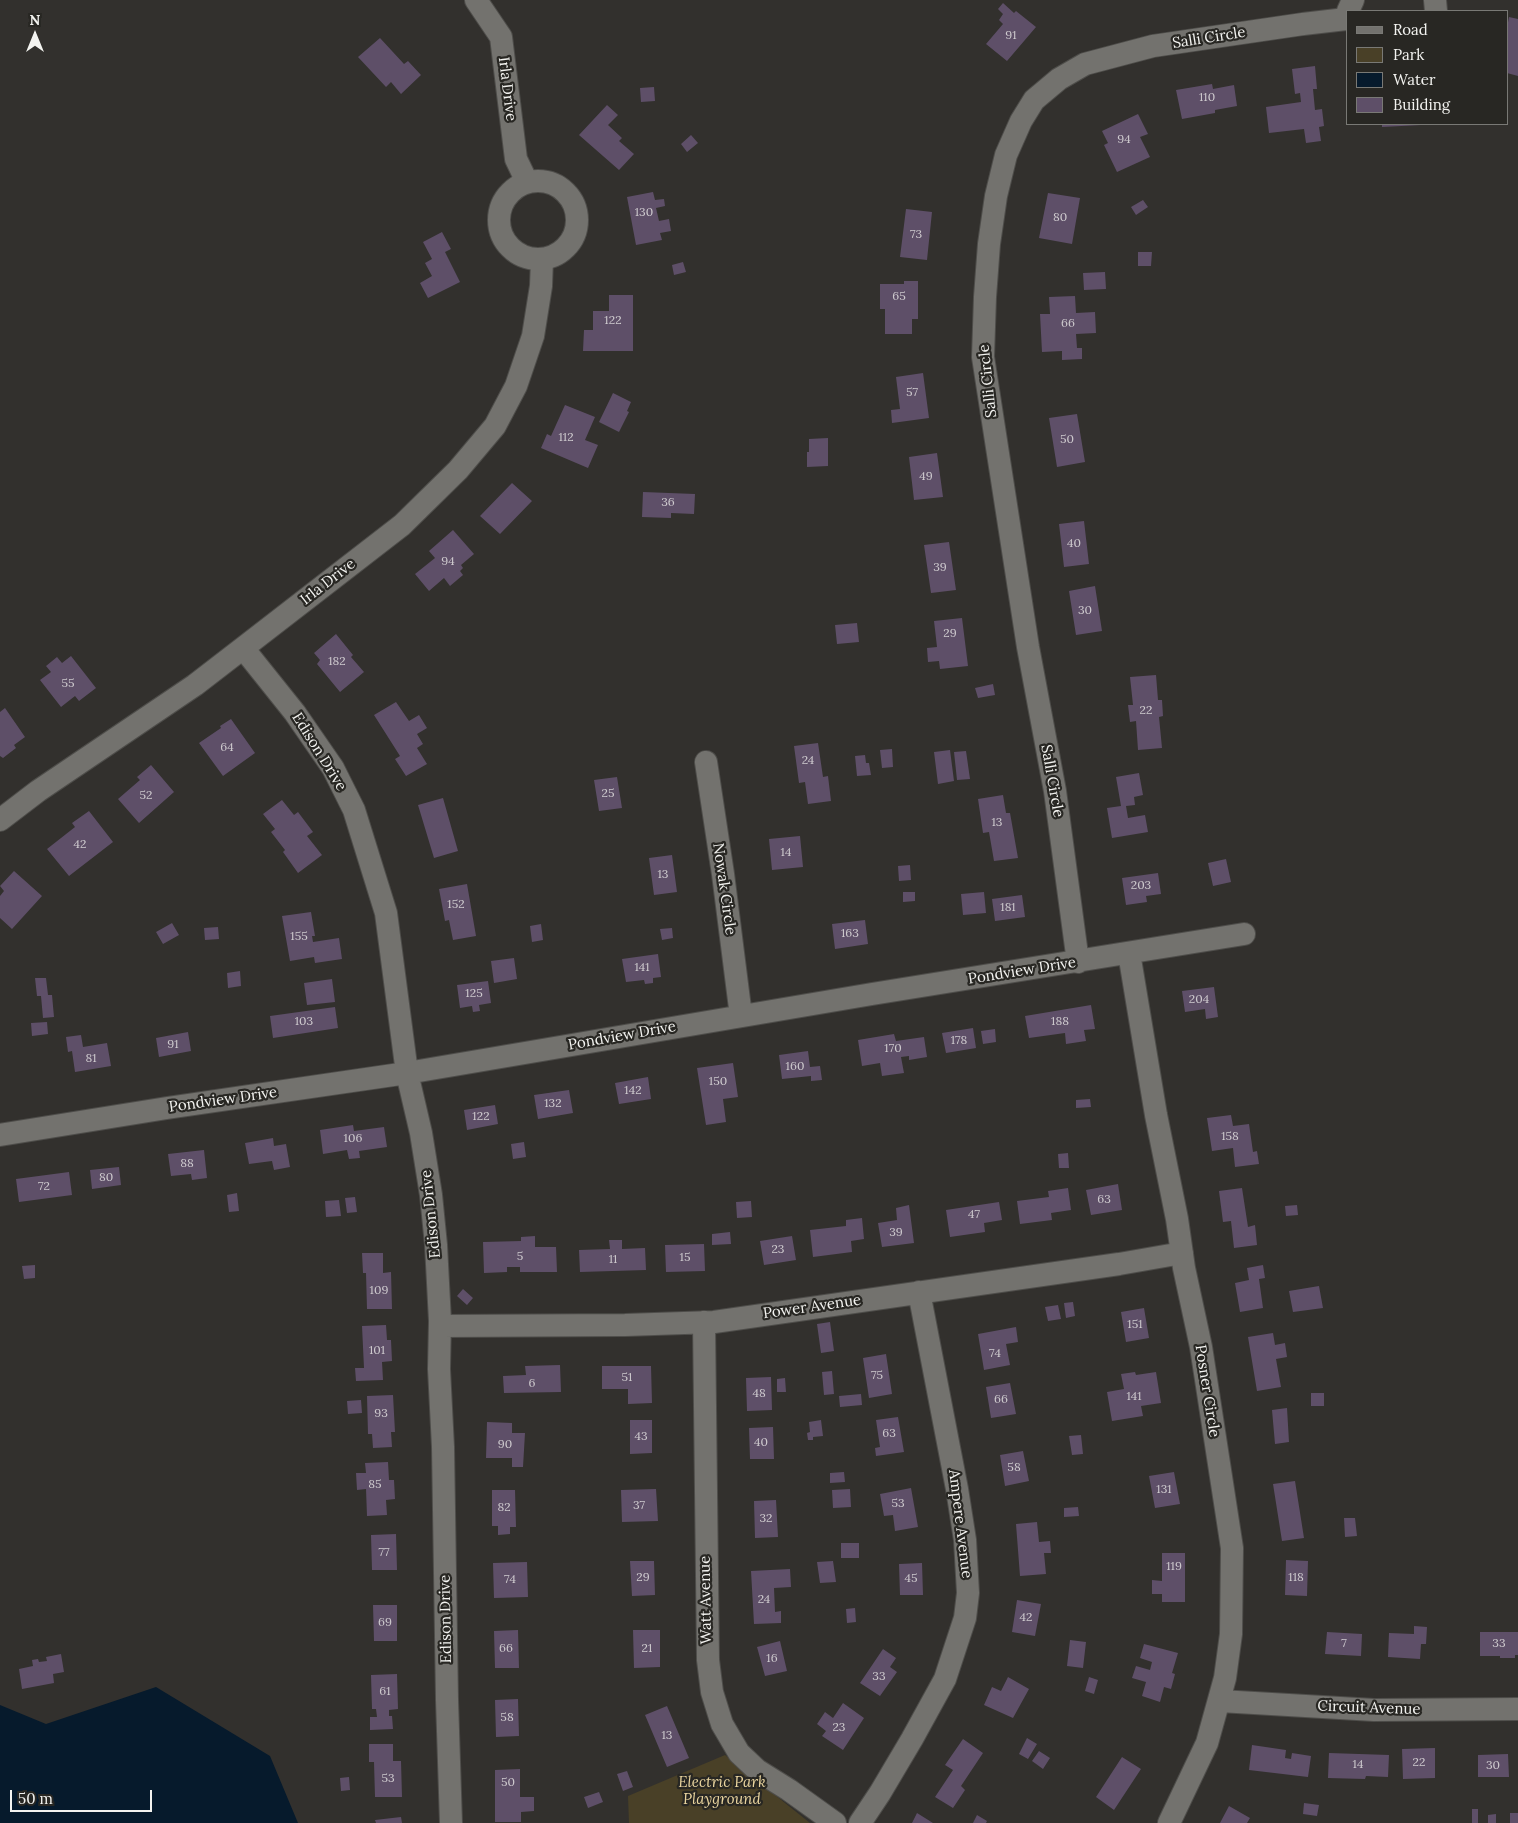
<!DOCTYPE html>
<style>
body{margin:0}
#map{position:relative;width:1518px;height:1823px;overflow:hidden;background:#32302d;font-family:Lora,serif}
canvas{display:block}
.legend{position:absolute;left:1346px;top:10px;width:162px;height:115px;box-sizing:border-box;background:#282723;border:1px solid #797975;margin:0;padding:6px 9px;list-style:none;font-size:15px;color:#f3f3f0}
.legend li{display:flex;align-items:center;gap:10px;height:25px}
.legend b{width:25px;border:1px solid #797975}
.north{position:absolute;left:10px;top:10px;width:50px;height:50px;-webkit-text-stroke:4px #282723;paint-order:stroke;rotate:0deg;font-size:14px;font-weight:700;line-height:20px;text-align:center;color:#f3f3f0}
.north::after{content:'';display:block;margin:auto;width:18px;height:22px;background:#f3f3f0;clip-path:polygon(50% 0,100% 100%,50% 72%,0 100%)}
.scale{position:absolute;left:10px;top:1790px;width:142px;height:22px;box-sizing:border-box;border:2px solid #f3f3f0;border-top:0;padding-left:6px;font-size:15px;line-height:18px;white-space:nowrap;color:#f3f3f0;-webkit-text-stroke:4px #282723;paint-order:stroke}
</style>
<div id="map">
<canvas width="1518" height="1823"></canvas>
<ul class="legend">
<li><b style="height:6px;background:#73726e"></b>Road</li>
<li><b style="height:14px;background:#494027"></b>Park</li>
<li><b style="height:14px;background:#061a2c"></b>Water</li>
<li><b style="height:14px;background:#5e4f68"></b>Building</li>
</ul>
<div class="north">N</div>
<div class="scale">50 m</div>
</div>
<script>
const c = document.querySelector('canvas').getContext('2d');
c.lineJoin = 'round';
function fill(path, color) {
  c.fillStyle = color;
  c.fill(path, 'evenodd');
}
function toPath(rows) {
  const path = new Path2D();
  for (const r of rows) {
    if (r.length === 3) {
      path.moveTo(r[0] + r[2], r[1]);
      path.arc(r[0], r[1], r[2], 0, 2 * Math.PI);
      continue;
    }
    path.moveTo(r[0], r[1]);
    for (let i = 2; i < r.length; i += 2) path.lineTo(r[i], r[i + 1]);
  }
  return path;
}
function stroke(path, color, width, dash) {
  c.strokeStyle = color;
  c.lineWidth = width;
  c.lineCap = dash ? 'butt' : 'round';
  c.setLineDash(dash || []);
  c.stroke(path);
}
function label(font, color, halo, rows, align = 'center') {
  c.font = font + ' Lora,serif';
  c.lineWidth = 4.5;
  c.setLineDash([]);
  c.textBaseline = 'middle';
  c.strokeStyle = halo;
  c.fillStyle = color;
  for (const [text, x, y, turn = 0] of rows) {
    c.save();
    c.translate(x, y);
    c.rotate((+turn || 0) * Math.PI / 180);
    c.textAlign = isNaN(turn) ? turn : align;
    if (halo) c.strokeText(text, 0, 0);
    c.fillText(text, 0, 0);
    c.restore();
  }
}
const green = toPath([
 [725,1755,810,1823,629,1823,628,1796]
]);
const water = toPath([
 [156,1687,270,1756,298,1823,0,1823,0,1705,46,1724]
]);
const building = toPath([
 [1003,3,1014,13,1016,11,1036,27,1007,61,986,44,1003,24,999,20,1003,14,998,9],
 [1509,17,1518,19,1518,76,1507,73,1507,28],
 [380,38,404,64,408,61,421,75,401,94,391,82,386,87,358,57],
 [1315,66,1317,89,1313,89,1315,110,1322,109,1324,126,1319,127,1321,141,1306,143,1304,129,1269,133,1266,107,1301,102,1300,93,1295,94,1292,69],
 [1212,84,1213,89,1234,85,1237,106,1215,110,1215,113,1182,119,1176,90],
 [654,87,655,101,641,102,640,88],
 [607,105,618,115,608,125,622,138,619,141,634,154,619,170,579,135],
 [1138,114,1148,134,1140,137,1150,157,1117,172,1104,145,1108,143,1102,131],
 [1382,124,1421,124,1421,125,1382,127],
 [691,135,698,143,687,152,681,144],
 [653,192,655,200,664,199,665,206,656,208,659,221,669,219,671,231,660,233,662,240,636,245,627,197],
 [1048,193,1080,198,1072,244,1039,238],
 [1143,200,1148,207,1136,215,1131,207],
 [906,209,932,212,927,260,900,257],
 [442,232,451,249,445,252,460,282,428,298,420,283,432,276,425,263,432,259,423,242],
 [1138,252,1152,252,1151,266,1138,266],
 [683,262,686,272,674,275,672,265],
 [1105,272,1106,289,1084,290,1083,273],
 [904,281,918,281,918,319,912,319,912,334,885,334,885,309,880,309,880,284,904,284],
 [609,295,633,295,633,351,583,351,584,330,593,330,593,311,609,311],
 [1075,296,1076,313,1095,312,1096,333,1076,334,1077,348,1082,348,1082,359,1062,360,1062,351,1042,352,1040,314,1050,314,1049,297],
 [923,373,929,418,892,423,891,410,900,409,896,377],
 [613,393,631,402,627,411,629,412,619,432,599,422],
 [565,405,595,417,585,440,598,445,588,468,541,448,547,434,551,436],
 [1077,414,1085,462,1057,467,1049,418],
 [828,438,828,466,807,467,807,452,809,452,809,439],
 [937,453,943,497,914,500,909,457],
 [512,483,532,501,500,534,480,516],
 [643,492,695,494,694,514,671,513,671,518,642,517],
 [1084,521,1089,564,1064,567,1059,524],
 [453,530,474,554,461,565,463,568,460,571,463,575,450,586,444,578,429,591,415,574,435,558,429,551],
 [949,542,956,590,931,593,924,545],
 [1095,586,1102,631,1076,635,1069,591],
 [962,618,968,666,940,669,939,661,928,662,927,648,937,647,934,621],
 [857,623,859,642,837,644,835,625],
 [336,634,353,655,351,657,364,672,340,692,317,664,320,660,314,653],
 [71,656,96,688,79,701,75,696,61,707,40,680,51,672,46,666,57,657,62,663],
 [1156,675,1158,700,1162,700,1163,716,1159,717,1162,748,1138,750,1136,721,1130,722,1128,705,1133,705,1130,677],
 [993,684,995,695,978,698,975,688],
 [396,702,409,721,419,715,427,728,417,734,423,744,417,748,427,764,406,776,395,759,400,756,374,715],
 [5,708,25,737,14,745,16,748,3,758,0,756,0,712],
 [231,719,255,753,223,776,199,743,221,728,220,726],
 [818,743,823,777,828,776,831,801,808,804,805,782,799,783,794,746],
 [892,749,893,767,882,768,880,750],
 [950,750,954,781,938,784,934,752],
 [966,751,970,779,957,780,954,752],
 [865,755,866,763,869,763,871,775,857,776,855,756],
 [151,765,174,792,139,823,118,799,140,780,137,777],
 [1139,773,1143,795,1134,797,1135,805,1126,806,1128,818,1145,815,1148,832,1112,838,1107,808,1121,806,1116,777],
 [617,777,622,808,599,811,594,780],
 [1003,795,1006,813,1010,813,1018,858,994,861,989,832,983,833,978,799],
 [443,798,458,851,434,858,418,805],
 [282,800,294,815,298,812,313,832,307,836,322,855,298,873,283,852,285,850,271,832,275,829,263,814],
 [89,811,113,842,69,876,47,849,75,827,72,823],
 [800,836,803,867,772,870,769,839],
 [672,855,677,892,654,895,649,858],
 [1226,859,1231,882,1213,886,1208,863],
 [910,865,911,880,899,881,898,866],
 [14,871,42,896,12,929,0,918,0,896,4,891,0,886],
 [1158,873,1161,894,1146,896,1147,902,1126,905,1122,878],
 [467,884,476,936,453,940,449,920,445,921,439,889],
 [903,892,915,892,915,901,903,902],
 [984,892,986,913,963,915,961,894],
 [1022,895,1025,917,995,921,992,899],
 [311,912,315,936,312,936,313,942,339,938,342,959,315,963,314,957,290,961,282,916],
 [865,920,868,944,835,949,832,924],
 [172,923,179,935,163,944,156,932],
 [541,924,543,940,532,942,530,926],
 [218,927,219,939,205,940,204,928],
 [672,928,673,938,662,940,660,929],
 [658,954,661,977,653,978,653,983,645,984,644,980,626,982,622,959],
 [514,958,517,979,494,983,491,961],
 [240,971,241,986,228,988,227,973],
 [35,978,46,978,48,995,52,995,54,1017,43,1018,41,996,37,996],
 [332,979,335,1002,307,1005,304,983],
 [488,981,491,1003,479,1005,480,1011,473,1012,472,1006,460,1008,457,985],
 [1214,987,1218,1017,1206,1019,1205,1009,1185,1012,1182,991],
 [1091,1005,1095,1029,1084,1030,1086,1041,1066,1044,1065,1033,1029,1038,1025,1016],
 [335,1007,338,1028,273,1038,270,1016],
 [47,1022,48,1034,32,1036,31,1023],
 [973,1028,976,1048,946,1053,942,1033],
 [995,1029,996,1042,983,1044,981,1031],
 [188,1032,191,1051,159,1057,156,1038],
 [894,1034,896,1041,924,1037,927,1057,909,1060,909,1056,901,1057,904,1073,882,1076,880,1063,862,1066,858,1040],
 [81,1035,83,1047,107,1043,111,1066,75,1072,72,1051,68,1052,66,1037],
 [808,1051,810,1067,820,1066,822,1080,811,1081,811,1076,782,1079,779,1055],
 [733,1063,738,1097,723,1099,726,1122,706,1125,697,1068],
 [648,1077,651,1099,619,1104,615,1083],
 [569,1090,573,1113,538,1119,534,1095],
 [1090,1099,1091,1107,1076,1108,1076,1100],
 [495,1105,498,1124,467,1130,464,1110],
 [1231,1115,1233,1126,1249,1124,1253,1152,1257,1151,1259,1164,1235,1167,1233,1148,1212,1151,1207,1118],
 [353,1125,354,1131,384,1127,387,1147,359,1151,360,1158,349,1159,347,1150,323,1154,320,1130],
 [273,1138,274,1146,286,1144,290,1167,274,1170,272,1161,249,1164,245,1143],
 [524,1142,526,1157,513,1159,511,1144],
 [204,1150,207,1178,192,1180,191,1174,171,1176,168,1154],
 [1068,1153,1069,1168,1059,1168,1058,1154],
 [119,1167,121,1185,92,1189,90,1170],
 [69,1172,72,1195,19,1202,16,1179],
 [1118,1184,1122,1210,1091,1215,1086,1190],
 [1068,1188,1071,1210,1051,1213,1052,1220,1020,1224,1017,1201,1049,1197,1048,1191],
 [1242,1188,1248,1227,1255,1225,1257,1245,1234,1248,1231,1221,1223,1222,1219,1191],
 [237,1193,239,1211,229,1212,227,1195],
 [355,1197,357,1212,347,1213,345,1198],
 [339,1200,341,1216,326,1217,325,1201],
 [751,1201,752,1217,737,1218,736,1202],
 [999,1202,1002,1220,984,1223,985,1232,950,1237,946,1210],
 [909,1205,914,1243,882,1247,878,1223,897,1220,896,1208],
 [1297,1205,1298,1215,1286,1216,1285,1206],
 [862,1218,864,1239,851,1241,852,1252,813,1257,810,1230,846,1226,846,1220],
 [730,1232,731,1244,712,1245,712,1234],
 [535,1236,535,1247,556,1247,557,1272,520,1272,520,1267,507,1267,507,1272,484,1273,483,1242,521,1241,521,1237],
 [792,1236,796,1260,764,1265,760,1241],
 [609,1240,622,1240,622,1249,645,1248,646,1270,580,1272,579,1250,610,1249],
 [704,1244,705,1271,666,1272,665,1245],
 [362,1253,383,1253,383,1273,391,1272,392,1309,367,1309,366,1273,363,1273],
 [35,1265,35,1278,24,1279,22,1266],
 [1263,1265,1265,1278,1259,1279,1263,1308,1240,1312,1235,1283,1249,1280,1247,1268],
 [1319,1286,1323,1308,1293,1312,1289,1291],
 [463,1289,473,1298,467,1305,457,1296],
 [1073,1302,1075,1316,1066,1318,1064,1303],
 [1058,1305,1061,1319,1048,1321,1045,1307],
 [1144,1308,1149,1338,1126,1342,1121,1312],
 [830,1322,834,1351,821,1353,817,1324],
 [386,1325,387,1340,391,1340,392,1361,382,1362,383,1380,356,1381,355,1368,364,1368,362,1326],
 [1016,1327,1018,1342,1006,1344,1010,1365,984,1370,978,1334],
 [1273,1333,1275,1345,1285,1343,1287,1357,1276,1359,1281,1387,1257,1391,1248,1337],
 [886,1354,892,1394,869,1398,863,1358],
 [560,1365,561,1392,504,1393,503,1376,526,1375,525,1366],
 [602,1366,651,1366,652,1403,628,1404,628,1389,602,1389],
 [832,1371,834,1394,824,1395,822,1372],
 [1135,1372,1136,1375,1156,1372,1161,1403,1141,1406,1143,1416,1112,1421,1107,1392,1124,1389,1121,1374],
 [771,1377,772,1410,747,1411,746,1378],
 [785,1378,786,1392,777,1392,777,1379],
 [1010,1383,1016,1414,991,1418,986,1387],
 [1311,1393,1324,1393,1324,1406,1311,1406],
 [861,1394,862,1405,840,1407,839,1396],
 [393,1395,395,1432,391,1432,392,1447,373,1448,372,1434,368,1434,367,1396],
 [361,1400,362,1413,348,1414,347,1401],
 [1287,1408,1289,1442,1275,1444,1272,1410],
 [898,1417,904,1452,876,1456,875,1448,880,1447,876,1420],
 [630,1420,652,1420,652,1453,630,1454],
 [821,1420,823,1436,813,1437,813,1440,808,1440,807,1433,810,1432,809,1422],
 [487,1422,512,1423,512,1433,525,1433,523,1467,512,1467,512,1458,486,1458],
 [773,1427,774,1459,750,1459,749,1428],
 [1081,1435,1083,1454,1072,1455,1069,1436],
 [1023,1451,1029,1481,1005,1486,1000,1455],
 [388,1462,389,1480,394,1480,395,1499,386,1500,387,1515,367,1516,366,1489,357,1490,356,1473,366,1473,365,1463],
 [844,1472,845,1482,830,1483,830,1473],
 [1174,1472,1180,1504,1155,1508,1149,1476],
 [1295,1481,1304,1538,1282,1541,1273,1484],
 [911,1488,918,1527,895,1531,893,1515,884,1516,880,1494],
 [656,1489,658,1521,622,1522,621,1490],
 [850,1489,851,1507,833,1508,832,1490],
 [492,1490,515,1490,516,1527,510,1527,510,1534,498,1535,498,1526,492,1526],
 [776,1500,778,1537,755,1538,754,1501],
 [1078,1507,1079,1516,1064,1517,1064,1508],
 [1344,1518,1355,1518,1357,1536,1345,1537],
 [1037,1522,1039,1542,1050,1541,1051,1553,1044,1553,1046,1574,1020,1576,1016,1524],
 [396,1534,397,1570,372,1570,371,1535],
 [841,1543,859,1543,859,1558,841,1558],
 [1162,1553,1185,1553,1185,1602,1162,1602,1162,1594,1152,1594,1152,1580,1162,1581],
 [1286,1560,1308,1561,1307,1596,1285,1595],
 [630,1561,654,1561,655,1595,632,1596],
 [833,1561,836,1582,820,1583,817,1562],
 [527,1562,528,1597,494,1598,493,1563],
 [922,1563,923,1595,900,1595,899,1564],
 [790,1569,791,1587,774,1588,775,1612,781,1611,781,1623,754,1624,751,1571],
 [1017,1600,1041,1604,1035,1636,1012,1632],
 [373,1605,397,1605,397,1641,374,1641],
 [855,1608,856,1622,847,1623,846,1609],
 [1414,1626,1427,1627,1426,1644,1421,1644,1420,1659,1388,1657,1389,1633,1414,1634],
 [518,1630,519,1668,495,1668,494,1631],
 [633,1630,660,1630,660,1667,634,1668],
 [1327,1632,1362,1634,1361,1656,1325,1654],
 [1480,1632,1518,1632,1518,1655,1515,1655,1515,1658,1500,1658,1500,1656,1480,1656],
 [1070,1640,1086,1642,1083,1668,1067,1666],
 [780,1641,787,1671,765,1676,757,1647],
 [1144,1644,1178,1653,1172,1673,1175,1674,1171,1689,1164,1687,1160,1702,1142,1696,1146,1682,1132,1678,1136,1666,1150,1670,1152,1662,1140,1658],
 [883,1649,896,1658,890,1667,897,1672,880,1696,860,1683],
 [61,1654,64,1672,53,1674,54,1683,22,1689,19,1669,33,1666,32,1660,38,1659,39,1662,47,1661,46,1657],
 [397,1674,398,1709,389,1710,389,1716,392,1716,393,1729,370,1730,370,1717,377,1717,376,1709,372,1709,371,1675],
 [1008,1677,1029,1689,1013,1718,984,1705,992,1687,1001,1691],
 [1089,1677,1098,1680,1094,1694,1085,1691],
 [518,1699,519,1736,496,1737,495,1700],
 [843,1703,864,1718,843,1750,822,1736,826,1731,817,1724,825,1712,833,1718],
 [667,1706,689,1758,667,1767,645,1715],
 [1027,1738,1037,1744,1028,1759,1019,1754],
 [963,1739,983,1753,961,1786,965,1790,953,1808,935,1797,953,1770,945,1765],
 [369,1744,393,1744,393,1761,401,1761,402,1797,375,1797,374,1762,369,1762],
 [1252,1745,1286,1750,1285,1758,1291,1759,1292,1753,1311,1756,1308,1777,1249,1770],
 [1435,1748,1435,1778,1403,1779,1402,1749],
 [1039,1751,1050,1758,1043,1769,1032,1761],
 [1329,1753,1389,1755,1388,1777,1366,1776,1365,1779,1328,1778],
 [1508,1754,1509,1777,1478,1777,1478,1755],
 [1122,1757,1141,1769,1114,1810,1096,1797],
 [520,1769,520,1797,534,1797,534,1811,521,1812,521,1822,495,1822,495,1770],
 [627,1771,633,1787,623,1791,617,1774],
 [349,1777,350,1790,341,1791,340,1778],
 [599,1792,603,1802,588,1808,584,1797],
 [1304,1803,1319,1805,1317,1816,1303,1814],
 [1229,1806,1250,1818,1247,1823,1220,1823],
 [1472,1809,1478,1809,1478,1823,1472,1823],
 [917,1813,933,1823,912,1823],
 [1510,1813,1518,1813,1518,1823,1510,1823],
 [1496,1814,1496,1823,1488,1823,1488,1815],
 [977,1815,987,1821,986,1823,973,1823],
 [401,1817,402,1823,376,1823,375,1820]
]);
const minor = toPath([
 [476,0,501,37,516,159,527,182],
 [1435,0,1436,11],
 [1348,11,1353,0],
 [538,220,39],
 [243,648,295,713,333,768,354,810,386,913,407,1073,421,1133,431,1195,436,1245,440,1321,439,1369,443,1447,447,1700,451,1823],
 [706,762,723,874,741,1016],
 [0,820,38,791,195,685,243,648,402,525,458,470,495,426,516,386,533,336,541,286,542,259],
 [1129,953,1156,1115,1177,1219,1184,1268,1201,1347,1232,1548,1231,1634,1225,1678,1207,1743,1169,1823],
 [1078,962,1055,791,1028,647,983,357,985,297,989,244,996,196,1006,155,1021,121,1034,100,1059,79,1085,64,1153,46,1303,24,1346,19],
 [0,1135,167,1108,407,1073,872,994,1244,934],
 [704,1322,708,1660,712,1692,722,1724,739,1753,757,1770,789,1790,835,1823],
 [440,1326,625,1325,714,1322,1119,1264,1182,1253],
 [1220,1701,1374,1710,1518,1709],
 [860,1823,880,1793,912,1739,945,1679,965,1618,968,1593,965,1540,957,1489,919,1292]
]);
const numberNames = [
 ["91",1011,36],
 ["110",1207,98],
 ["94",1124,140],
 ["130",644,213],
 ["80",1060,218],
 ["73",916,235],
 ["65",899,297],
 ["122",613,321],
 ["66",1068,324],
 ["57",912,393],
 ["112",566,438],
 ["50",1067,440],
 ["49",926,477],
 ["36",668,503],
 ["40",1074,544],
 ["94",448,562],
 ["39",940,568],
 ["30",1085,611],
 ["29",950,634],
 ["182",337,662],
 ["55",68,684],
 ["22",1146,711],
 ["64",227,748],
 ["24",808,761],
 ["25",608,794],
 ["52",146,796],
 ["13",997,823],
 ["42",80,845],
 ["14",786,853],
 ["13",663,875],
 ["203",1141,886],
 ["152",456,905],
 ["181",1008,908],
 ["163",850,934],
 ["155",299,937],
 ["141",642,968],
 ["125",474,994],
 ["204",1199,1000],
 ["103",304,1022],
 ["188",1060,1022],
 ["178",959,1041],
 ["91",173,1045],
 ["170",893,1049],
 ["81",91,1059],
 ["160",795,1067],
 ["150",718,1082],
 ["142",633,1091],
 ["132",553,1104],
 ["122",481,1117],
 ["158",1230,1137],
 ["106",353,1139],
 ["88",187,1164],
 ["80",106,1178],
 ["72",44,1187],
 ["63",1104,1200],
 ["47",974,1215],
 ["39",896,1233],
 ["23",778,1250],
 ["5",520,1257],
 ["15",685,1258],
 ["11",613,1260],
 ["109",379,1291],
 ["151",1135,1325],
 ["101",377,1351],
 ["74",995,1354],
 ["75",877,1376],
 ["51",627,1378],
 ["6",532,1384],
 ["48",759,1394],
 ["141",1134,1397],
 ["66",1001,1400],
 ["93",381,1414],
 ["63",889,1434],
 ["43",641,1437],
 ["40",761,1443],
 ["90",505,1445],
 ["58",1014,1468],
 ["85",375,1485],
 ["131",1164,1490],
 ["53",898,1504],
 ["37",639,1506],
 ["82",504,1508],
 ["32",766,1519],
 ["77",384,1553],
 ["119",1174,1567],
 ["29",643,1578],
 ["118",1296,1578],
 ["45",911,1579],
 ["74",510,1580],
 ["24",764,1600],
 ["42",1026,1618],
 ["69",385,1623],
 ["7",1344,1644],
 ["33",1499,1644],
 ["66",506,1649],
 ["21",647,1649],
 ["16",772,1659],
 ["33",879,1677],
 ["61",385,1692],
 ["58",507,1718],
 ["23",839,1728],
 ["13",667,1736],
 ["22",1419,1763],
 ["14",1358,1765],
 ["30",1493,1766],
 ["53",388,1779],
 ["50",508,1783]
];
const streetNames = [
 ["Salli Circle",1209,38,-9],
 ["Irla Drive",507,89,83],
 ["Salli Circle",988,381,-96],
 ["Irla Drive",328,582,-38],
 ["Edison Drive",319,752,58],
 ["Salli Circle",1052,781,80],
 ["Nowak Circle",724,889,82],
 ["Pondview Drive",1022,971,-9],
 ["Pondview Drive",622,1036,-10],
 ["Pondview Drive",223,1100,-8],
 ["Edison Drive",431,1214,-96],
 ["Power Avenue",812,1307,-8],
 ["Posner Circle",1207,1391,81],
 ["Ampere Avenue",960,1524,83],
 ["Watt Avenue",706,1600,-91],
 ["Edison Drive",446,1619,-91],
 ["Circuit Avenue",1369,1708,2]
];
const parkNames = [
 ["Electric Park",722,1783],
 ["Playground",722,1800]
];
fill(green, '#494027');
fill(water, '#061a2c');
fill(building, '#5e4f68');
stroke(minor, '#4e4d4a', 24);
stroke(minor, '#73726e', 22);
label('12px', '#cecace', null, numberNames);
label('15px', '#f3f3f0', '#282723', streetNames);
label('italic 15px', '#ead59f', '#282723', parkNames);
</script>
